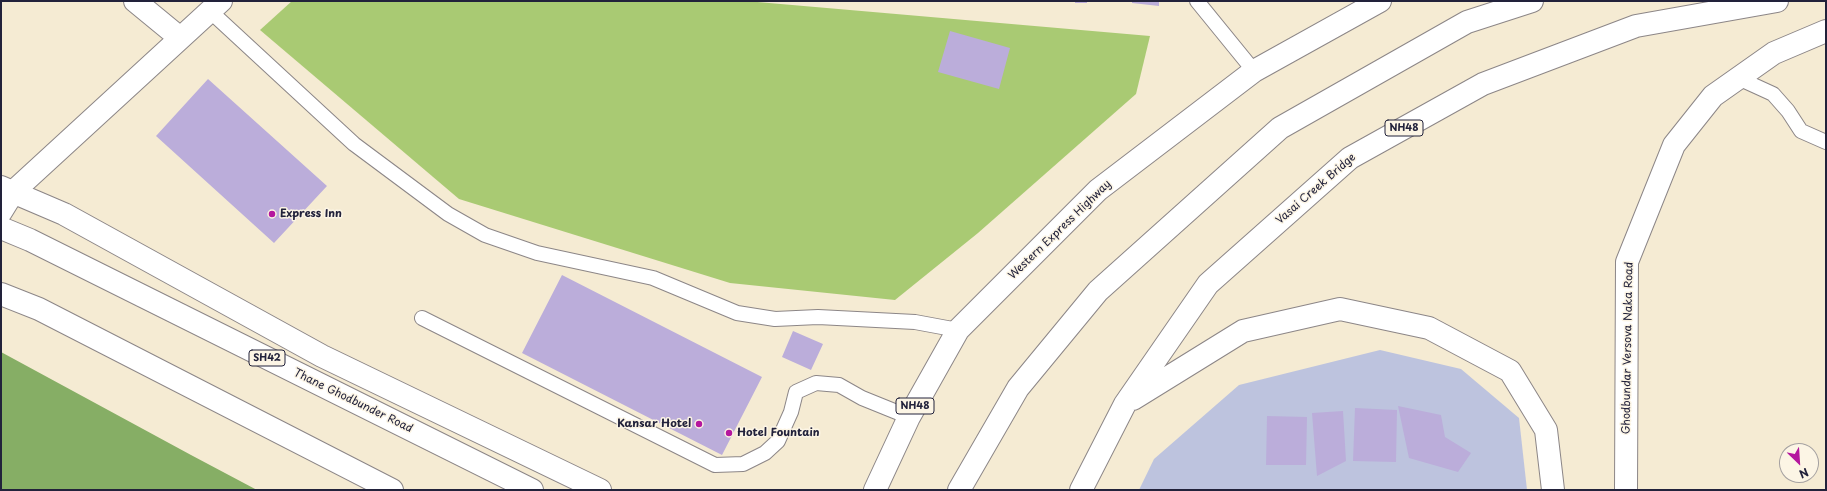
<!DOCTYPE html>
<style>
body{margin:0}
#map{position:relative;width:1827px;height:491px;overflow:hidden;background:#f5ebd3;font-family:"Playpen Sans",sans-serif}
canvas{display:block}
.frame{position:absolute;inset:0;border:2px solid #22223b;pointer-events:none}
.north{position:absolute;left:1779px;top:443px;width:40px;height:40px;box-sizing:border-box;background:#fcf5e5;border:1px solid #a5a1a1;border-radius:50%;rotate:155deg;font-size:11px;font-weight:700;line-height:16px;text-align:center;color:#22223b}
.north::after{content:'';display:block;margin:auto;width:14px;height:18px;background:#b5179e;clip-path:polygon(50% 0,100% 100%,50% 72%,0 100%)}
</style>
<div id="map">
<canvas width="1827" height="491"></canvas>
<div class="frame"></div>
<div class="north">N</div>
</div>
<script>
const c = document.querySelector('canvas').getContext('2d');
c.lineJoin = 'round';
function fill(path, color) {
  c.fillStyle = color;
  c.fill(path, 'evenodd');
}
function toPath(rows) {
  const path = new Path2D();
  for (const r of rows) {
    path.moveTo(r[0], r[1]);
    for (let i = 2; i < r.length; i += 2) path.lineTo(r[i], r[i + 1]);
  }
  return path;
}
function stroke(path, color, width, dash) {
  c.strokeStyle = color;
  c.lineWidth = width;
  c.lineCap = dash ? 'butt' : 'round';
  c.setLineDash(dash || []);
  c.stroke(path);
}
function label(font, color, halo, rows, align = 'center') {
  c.font = font + ' "Playpen Sans",sans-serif';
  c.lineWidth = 3;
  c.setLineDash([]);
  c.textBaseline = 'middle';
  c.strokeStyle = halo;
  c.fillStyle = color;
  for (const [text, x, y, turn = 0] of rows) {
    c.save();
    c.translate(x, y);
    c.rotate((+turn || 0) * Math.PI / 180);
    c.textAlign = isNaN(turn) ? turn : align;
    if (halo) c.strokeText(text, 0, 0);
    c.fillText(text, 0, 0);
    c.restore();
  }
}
const industrial = toPath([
 [1380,350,1461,369,1519,418,1527,490,1139,490,1154,459,1239,385]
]);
const green = toPath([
 [292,1,746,1,1150,36,1136,94,978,233,895,300,730,283,459,199,260,30]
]);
const forest = toPath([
 [1,352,191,455,257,490,1,490]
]);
const building = toPath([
 [1075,1,1087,1,1087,3,1075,3],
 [1132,1,1159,1,1159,6,1132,3],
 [950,31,1010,48,999,89,938,72],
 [208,79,327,186,274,243,156,136],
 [562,275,762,377,722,455,522,353],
 [793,331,823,344,811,370,782,357],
 [1398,406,1441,415,1445,437,1471,453,1458,472,1409,458],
 [1355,408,1397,410,1396,462,1353,461],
 [1343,411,1346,461,1317,476,1312,413],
 [1267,416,1307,417,1306,465,1266,465]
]);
const service = toPath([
 [1197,1,1254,71],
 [210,11,354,144,448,214,485,235,537,253,653,278,737,313,775,319,818,317,915,322,958,330],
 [1738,78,1773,94,1788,111,1801,131,1826,142],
 [422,318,715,465,743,464,765,453,778,441,791,412,796,392,816,383,839,385,862,398,909,417]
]);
const minor = toPath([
 [135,1,180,38],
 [14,191,221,1]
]);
const primary = toPath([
 [1,187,64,214,322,356,600,490],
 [1,212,14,191],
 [1,228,30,240,532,490],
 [1,294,39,309,392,490]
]);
const trunk = toPath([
 [1133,399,1243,331,1340,309,1429,328,1510,371,1546,430,1553,490],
 [875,490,909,417,958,330,1098,190,1254,71,1380,1],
 [959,490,1018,388,1098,291,1280,128,1467,22,1532,1],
 [1081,490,1125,404,1208,284,1350,158,1483,84,1636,26,1777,1],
 [1626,490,1627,262,1674,145,1713,96,1774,53,1826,31]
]);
const markers = [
 [272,214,4,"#b5179e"],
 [699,424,4,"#b5179e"],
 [729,433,4,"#b5179e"]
];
const shields = [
 [1404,128,38],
 [267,358,36],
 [915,406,38]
];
const shieldNames = [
 ["NH48",1404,128],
 ["SH42",267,358],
 ["NH48",915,406]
];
const streetNames = [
 ["Vasai Creek Bridge",1316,189,-41],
 ["Western Express Highway",1060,230,-44],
 ["Ghodbundar Versova Naka Road",1628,348,-89],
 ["Thane Ghodbunder Road",353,401,26]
];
const poiNames = [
 ["Express Inn",280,214],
 ["Kansar Hotel",691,424,"right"],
 ["Hotel Fountain",737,433]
];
fill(industrial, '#bdc3de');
fill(green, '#a9ca73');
fill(forest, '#86ae65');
fill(building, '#bbadda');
stroke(service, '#8c8687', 16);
stroke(minor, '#8c8687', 24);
stroke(primary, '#8c8687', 24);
stroke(trunk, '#8c8687', 24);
stroke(service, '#fff', 14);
stroke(minor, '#fff', 22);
stroke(primary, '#fff', 22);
stroke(trunk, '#fff', 22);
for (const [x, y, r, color] of markers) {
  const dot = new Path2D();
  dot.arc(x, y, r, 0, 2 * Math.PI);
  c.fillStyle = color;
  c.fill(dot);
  stroke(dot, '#fcf5e5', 1.5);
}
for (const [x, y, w] of shields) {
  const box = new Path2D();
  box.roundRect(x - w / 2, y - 8, w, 16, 3);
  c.fillStyle = '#fcf5e5';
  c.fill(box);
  stroke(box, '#22223b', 1);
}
label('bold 10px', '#22223b', null, shieldNames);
label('11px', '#22223b', '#fcf5e5', streetNames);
label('bold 11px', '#22223b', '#fcf5e5', poiNames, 'left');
</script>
